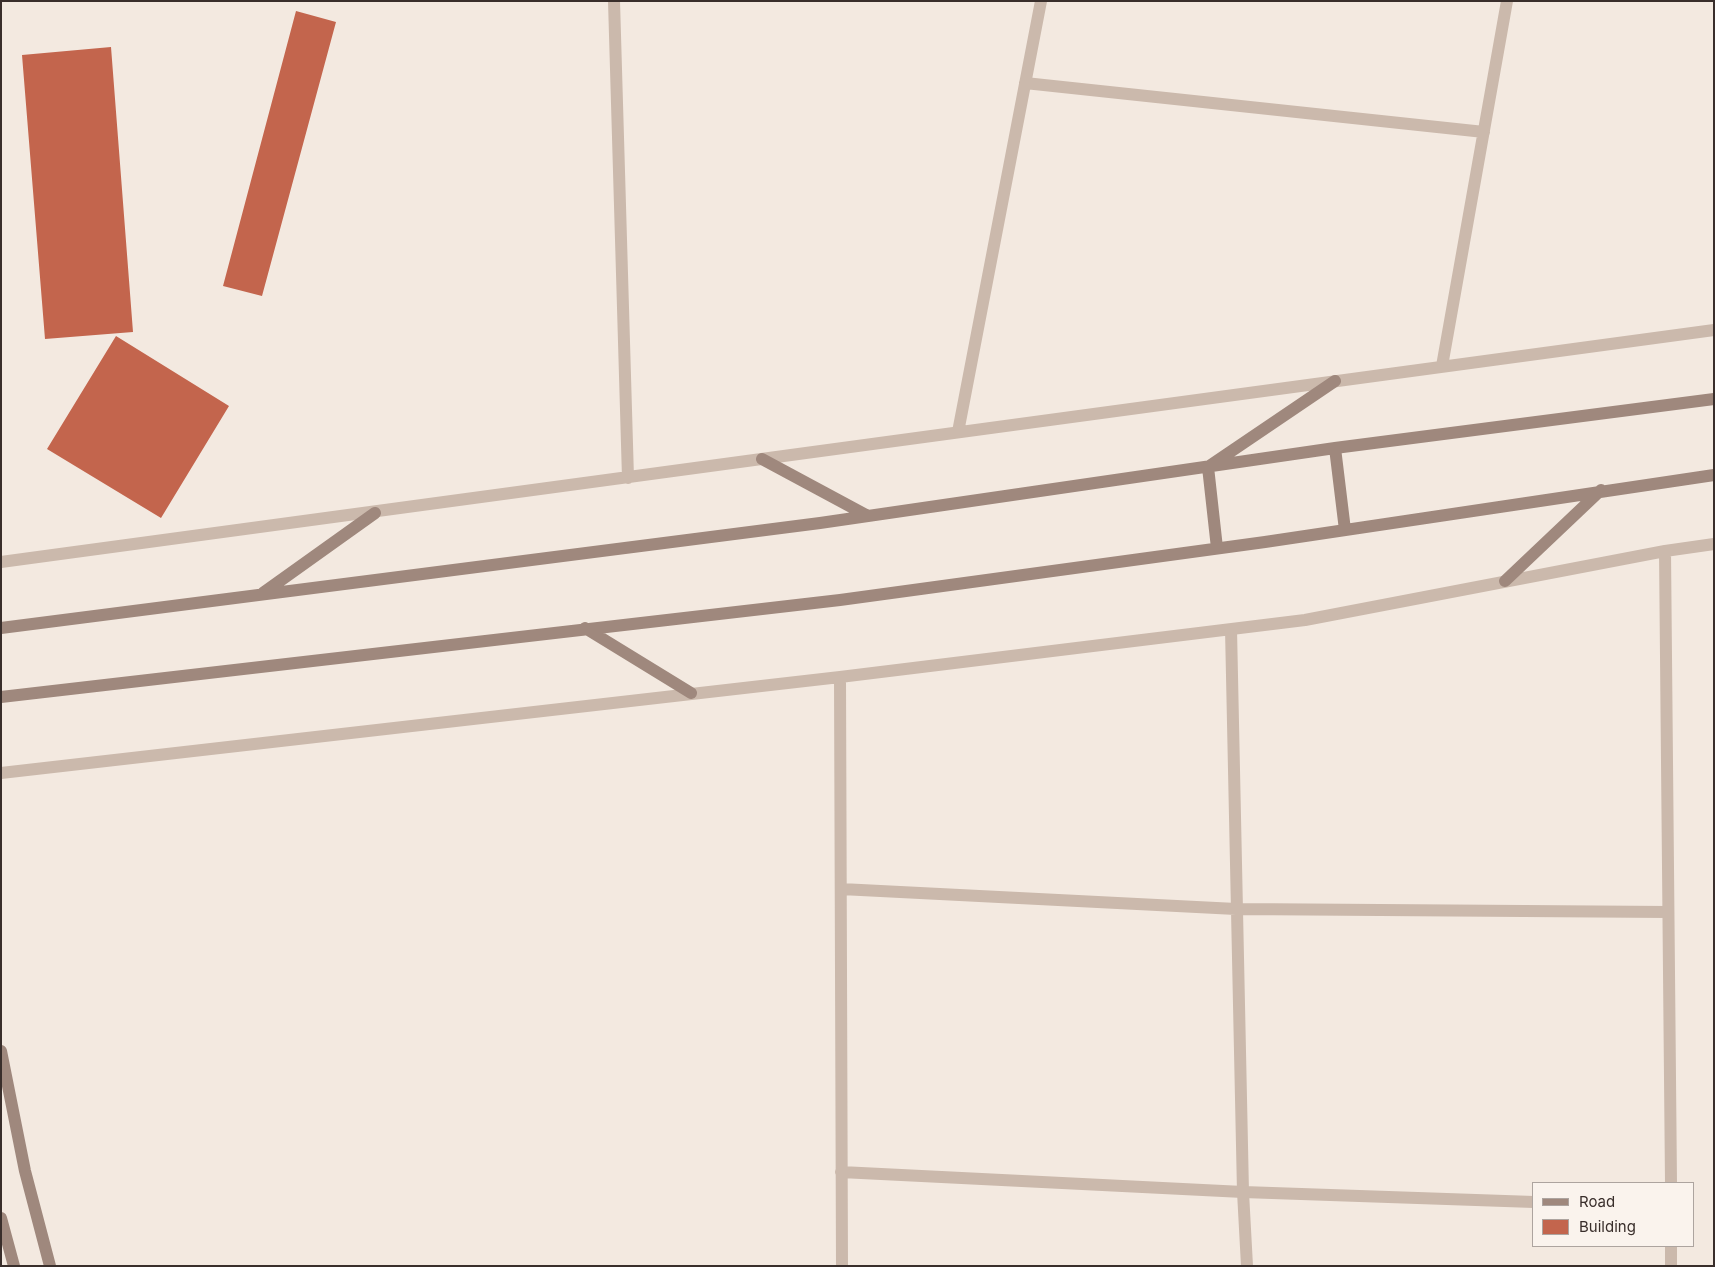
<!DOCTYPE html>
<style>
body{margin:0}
#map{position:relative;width:1715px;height:1267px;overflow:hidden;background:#f3e9e0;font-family:Inter,sans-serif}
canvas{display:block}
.frame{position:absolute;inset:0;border:2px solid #392e2b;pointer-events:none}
.legend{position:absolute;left:1532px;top:1182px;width:162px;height:65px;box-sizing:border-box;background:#faf3ed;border:1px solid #ada49f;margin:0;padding:6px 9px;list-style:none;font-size:15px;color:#392e2b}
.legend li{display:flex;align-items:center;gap:10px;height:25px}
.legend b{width:25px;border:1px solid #ada49f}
</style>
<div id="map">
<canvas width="1715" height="1267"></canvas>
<div class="frame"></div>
<ul class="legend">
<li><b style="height:6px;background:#9f887d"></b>Road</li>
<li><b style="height:14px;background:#c3654d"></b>Building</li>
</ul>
</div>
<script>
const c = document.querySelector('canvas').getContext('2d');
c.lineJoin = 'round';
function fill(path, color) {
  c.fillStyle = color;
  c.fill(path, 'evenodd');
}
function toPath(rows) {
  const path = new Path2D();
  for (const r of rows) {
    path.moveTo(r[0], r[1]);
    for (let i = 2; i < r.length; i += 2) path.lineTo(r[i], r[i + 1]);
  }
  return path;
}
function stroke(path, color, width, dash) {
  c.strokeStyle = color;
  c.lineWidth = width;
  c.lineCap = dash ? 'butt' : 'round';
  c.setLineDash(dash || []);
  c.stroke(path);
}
const building = toPath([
 [296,11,336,22,262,296,223,286],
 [111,47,133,332,45,339,22,55],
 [116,336,229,406,161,518,47,449]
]);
const street = toPath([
 [614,1,628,478],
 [1025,83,1484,132],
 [1442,366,1507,1],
 [958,432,1041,1],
 [1665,551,1671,1183],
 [1,562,1714,330],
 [1231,629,1243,1192,1247,1266],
 [840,677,842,1266],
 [1,773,840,677,1305,620,1665,551,1714,544],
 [841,889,1236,909,1668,912],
 [841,1172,1243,1192,1534,1202],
 [1671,1246,1671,1266]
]);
const secondary = toPath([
 [1335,448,1345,530],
 [762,459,868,516],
 [1217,548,1208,467,1335,381],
 [1505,581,1601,490],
 [263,593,375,513],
 [1,628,820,523,1335,448,1714,399],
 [585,628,691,693],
 [1,697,840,600,1265,542,1714,475],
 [1,1051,25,1171,50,1266],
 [1,1218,14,1266]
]);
fill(building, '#c3654d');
stroke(street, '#cbb9ac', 12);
stroke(secondary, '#9f887d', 12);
</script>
